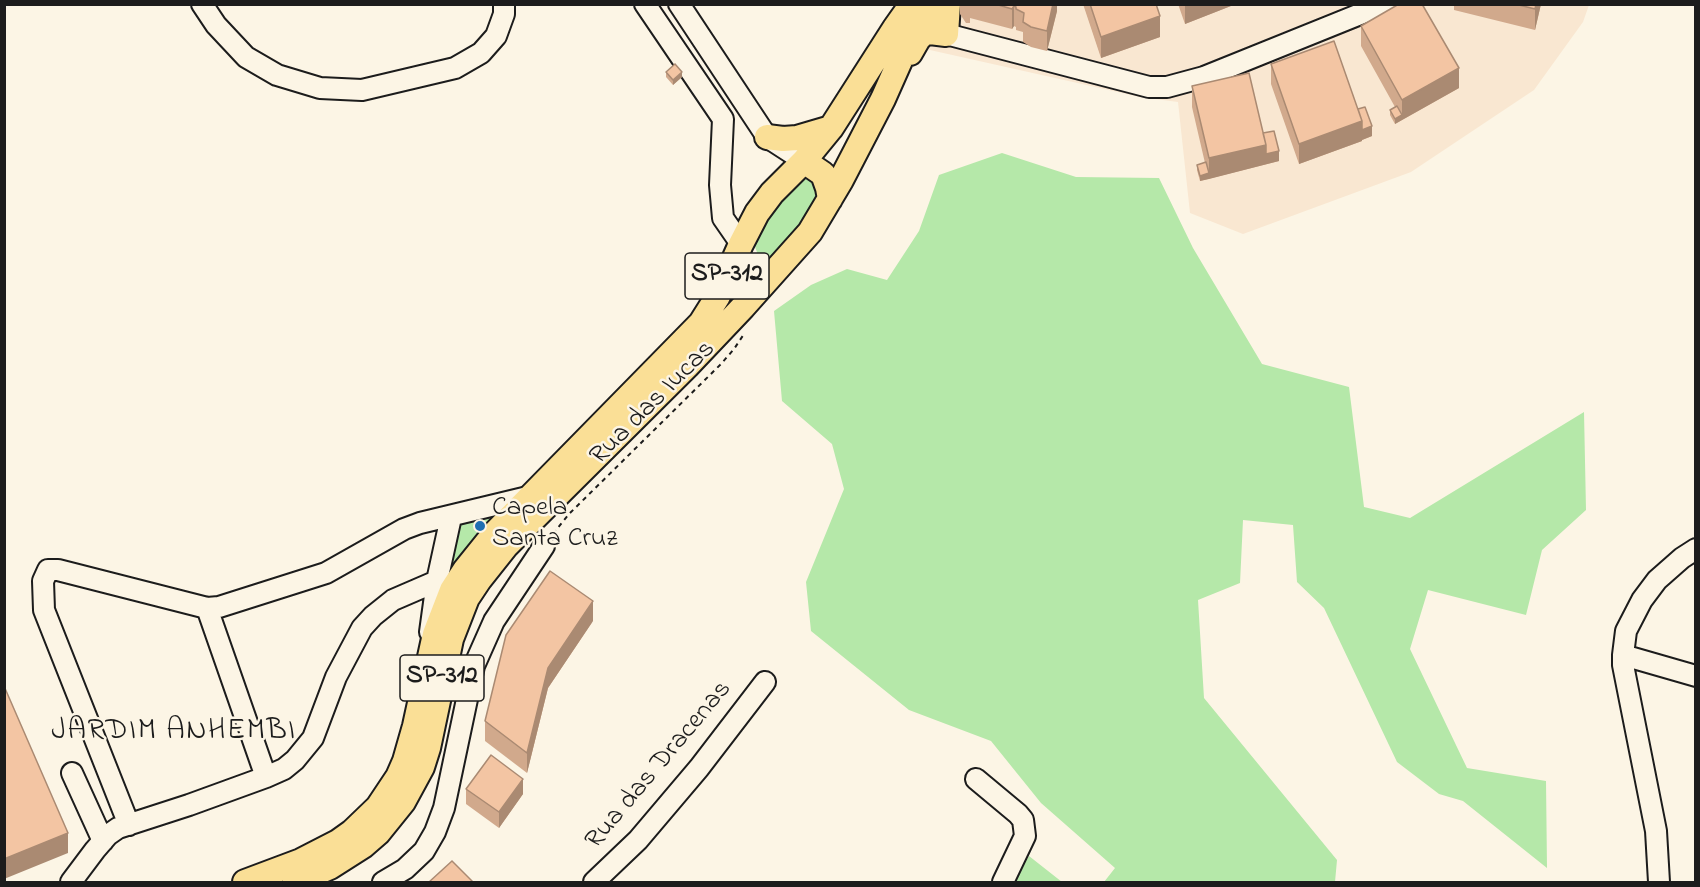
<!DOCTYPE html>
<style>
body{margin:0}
#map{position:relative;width:1700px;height:887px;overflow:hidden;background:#fcf5e5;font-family:"Indie Flower",sans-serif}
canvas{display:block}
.frame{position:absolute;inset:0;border:6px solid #1c1c1c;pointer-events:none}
</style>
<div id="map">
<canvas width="1700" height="887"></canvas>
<div class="frame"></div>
</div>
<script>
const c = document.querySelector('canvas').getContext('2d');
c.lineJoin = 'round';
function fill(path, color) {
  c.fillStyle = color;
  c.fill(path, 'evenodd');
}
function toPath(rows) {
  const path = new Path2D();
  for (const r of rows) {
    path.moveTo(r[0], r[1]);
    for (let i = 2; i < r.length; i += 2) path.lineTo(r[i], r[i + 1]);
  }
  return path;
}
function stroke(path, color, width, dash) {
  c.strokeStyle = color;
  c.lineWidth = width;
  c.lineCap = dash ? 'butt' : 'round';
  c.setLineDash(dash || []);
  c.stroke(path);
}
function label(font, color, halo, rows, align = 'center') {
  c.font = font + ' "Indie Flower",sans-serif';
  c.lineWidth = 5;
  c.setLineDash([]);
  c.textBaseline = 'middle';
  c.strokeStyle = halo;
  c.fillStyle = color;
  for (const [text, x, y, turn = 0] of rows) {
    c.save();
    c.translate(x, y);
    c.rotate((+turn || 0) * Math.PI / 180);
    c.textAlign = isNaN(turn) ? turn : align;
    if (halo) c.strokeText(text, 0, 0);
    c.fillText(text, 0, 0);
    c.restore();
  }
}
const built = toPath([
 [954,5,1589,5,1583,22,1534,90,1411,172,1243,234,1190,213,1178,102,1140,97,921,48]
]);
const green = toPath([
 [1002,153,1076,177,1159,178,1193,248,1262,364,1349,387,1364,507,1410,518,1584,412,1586,510,1542,550,1526,615,1428,590,1410,649,1467,768,1546,781,1547,868,1463,801,1439,794,1397,762,1324,608,1297,582,1293,525,1243,520,1240,583,1198,600,1204,698,1337,860,1335,882,1104,882,1115,868,1041,803,991,741,909,710,811,631,806,582,844,489,832,444,782,401,774,311,811,285,847,269,887,280,919,231,939,175],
 [803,179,812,180,817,184,819,197,812,211,780,250,771,256,758,255,754,244,772,209],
 [493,513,496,518,458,566,440,581,457,529,467,519],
 [1029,856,1062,882,1013,882]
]);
const path = toPath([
 [553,534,569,514,721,364,734,349,744,334]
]);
const minor = toPath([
 [202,4,216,25,246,57,277,75,320,88,362,90,455,68,481,53,496,36,504,14,504,4],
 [645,4,723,119,720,185,723,218,741,244],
 [679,4,767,137,804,161],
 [946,34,1149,87,1167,87,1204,77,1385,4],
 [207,608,266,777],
 [430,632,437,581,451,517],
 [1623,655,1696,676],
 [72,773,103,841],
 [976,779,1018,814,1023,820,1025,836,1003,882],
 [129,825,44,610,43,581,48,570,58,570,207,608,219,607,326,573,404,529,420,523,532,496],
 [71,882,95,850,108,835,118,828,189,805,266,777,284,769,295,760,313,738,336,677,362,628,373,616,393,600,437,581],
 [383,882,405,869,424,851,435,832,444,808,474,666,494,621,544,546],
 [594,882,638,840,699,768,765,682],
 [1659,882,1656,831,1623,665,1623,655,1626,631,1642,600,1657,580,1682,558,1696,549]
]);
const major = toPath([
 [910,53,918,39,923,34,930,32,946,34,948,4],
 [767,137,783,139,797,138,831,128],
 [804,161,823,174,828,188,830,199],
 [245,882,301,861,338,842,352,832,378,807,398,777,405,761,415,726,435,634,452,590,465,570,494,534,701,323,718,296,741,244,757,213,772,193,804,161,831,128,895,28,912,4],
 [295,882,330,867,363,846,378,833,403,802,422,767,428,748,451,639,467,598,479,580,506,546,687,366,743,307,810,232,841,180,883,99,915,27,932,4]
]);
const wall = toPath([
 [960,4,1057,4,1057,11,1047,51,1031,47,1023,42,1023,32,1016,30,1016,27,1014,26,1012,29,970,18,970,23,966,23,960,14],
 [1083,4,1156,4,1160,37,1101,58],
 [1178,4,1236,4,1185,24],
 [1454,4,1541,4,1535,30,1454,10],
 [1361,26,1459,88,1395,124,1390,115,1390,110,1395,107,1361,46],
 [1271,64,1358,109,1372,136,1362,140,1362,141,1299,164,1271,84],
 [666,72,682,77,673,85,666,77],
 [1192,86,1263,133,1279,161,1200,181,1197,170,1197,165,1205,163,1192,107],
 [593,621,548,688,527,773,485,741,485,721],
 [466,789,523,794,499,828,466,804]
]);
const shadedWall = toPath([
 [1053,4,1057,4,1057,11,1047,51,1047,31],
 [1185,4,1236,4,1185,24],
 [1536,4,1541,4,1535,30,1535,9],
 [1014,6,1014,26,1012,29,1012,9],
 [1160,16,1160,37,1101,58,1101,37],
 [1459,68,1459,88,1402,120,1402,100],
 [682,72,682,77,673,85,673,80],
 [1402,115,1402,120,1395,124,1395,119],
 [1362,121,1372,126,1372,136,1362,140,1362,141,1299,164,1299,144],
 [1266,145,1279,151,1279,161,1209,179,1209,158],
 [1209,173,1209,179,1200,181,1200,176],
 [593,601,593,621,548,688,527,773,527,753,548,668],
 [523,779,523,794,499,828,499,812],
 [68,833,68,853,4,879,4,859]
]);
const building = toPath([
 [995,4,1053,4,1047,31,1031,27,1023,22,1024,13,1016,9,1016,7,1014,6,1012,9,995,4],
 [1090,4,1156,4,1160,16,1101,37,1090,4],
 [1399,4,1422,4,1459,68,1402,100,1361,26,1399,4],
 [1515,4,1536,4,1535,9,1515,4],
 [1334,41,1362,121,1299,144,1271,64,1334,41],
 [675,64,682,72,673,80,666,72,675,64],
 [1249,73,1266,145,1209,158,1192,86,1249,73],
 [1397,106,1402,115,1395,119,1390,110,1397,106],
 [1365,107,1372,126,1362,130,1362,121,1358,109,1365,107],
 [1274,131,1279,151,1266,154,1266,145,1263,133,1274,131],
 [1206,162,1209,173,1200,176,1197,165,1206,162],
 [550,571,593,601,548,668,527,753,485,721,506,635,550,571],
 [4,686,68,833,4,859,4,686],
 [491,755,523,779,499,812,466,789,491,755],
 [452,861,473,882,429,882,452,861]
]);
const markers = [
 [480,526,6,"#1f6fb2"]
];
const shields = [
 [727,276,84],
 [442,678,84]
];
const shieldNames = [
 ["SP-312",727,276],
 ["SP-312",442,678]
];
const streetNames = [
 ["Rua das Iucas",654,404,-45],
 ["Rua das Dracenas",660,766,-50]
];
const poiNames = [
 ["Capela",492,510],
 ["Santa Cruz",492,541]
];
const quarterNames = [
 ["JARDIM ANHEMBI",174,733]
];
fill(built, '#f9e7d1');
fill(green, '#b5e8a9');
stroke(minor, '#1c1c1c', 24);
stroke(major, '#1c1c1c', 28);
stroke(path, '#1c1c1c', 2, [4.5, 4.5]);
stroke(minor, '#fcf5e5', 20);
stroke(major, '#fadf96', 24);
fill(wall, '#d1a98c');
fill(shadedWall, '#aa8a72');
fill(building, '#f3c5a3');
stroke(building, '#aa8a72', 1.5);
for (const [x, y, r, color] of markers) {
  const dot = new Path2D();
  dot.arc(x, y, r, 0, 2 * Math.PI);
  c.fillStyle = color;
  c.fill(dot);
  stroke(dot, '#fcf5e5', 2);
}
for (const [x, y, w] of shields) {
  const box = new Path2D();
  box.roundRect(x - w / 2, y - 23, w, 46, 4.5);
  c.fillStyle = '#fcf5e5';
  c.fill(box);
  stroke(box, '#1c1c1c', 1.5);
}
label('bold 26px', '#1c1c1c', null, shieldNames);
label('27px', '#1c1c1c', '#fcf5e5', streetNames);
label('27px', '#1c1c1c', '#fcf5e5', poiNames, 'left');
c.letterSpacing = '1.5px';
label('30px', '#1c1c1c', '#fcf5e5', quarterNames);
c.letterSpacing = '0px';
</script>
